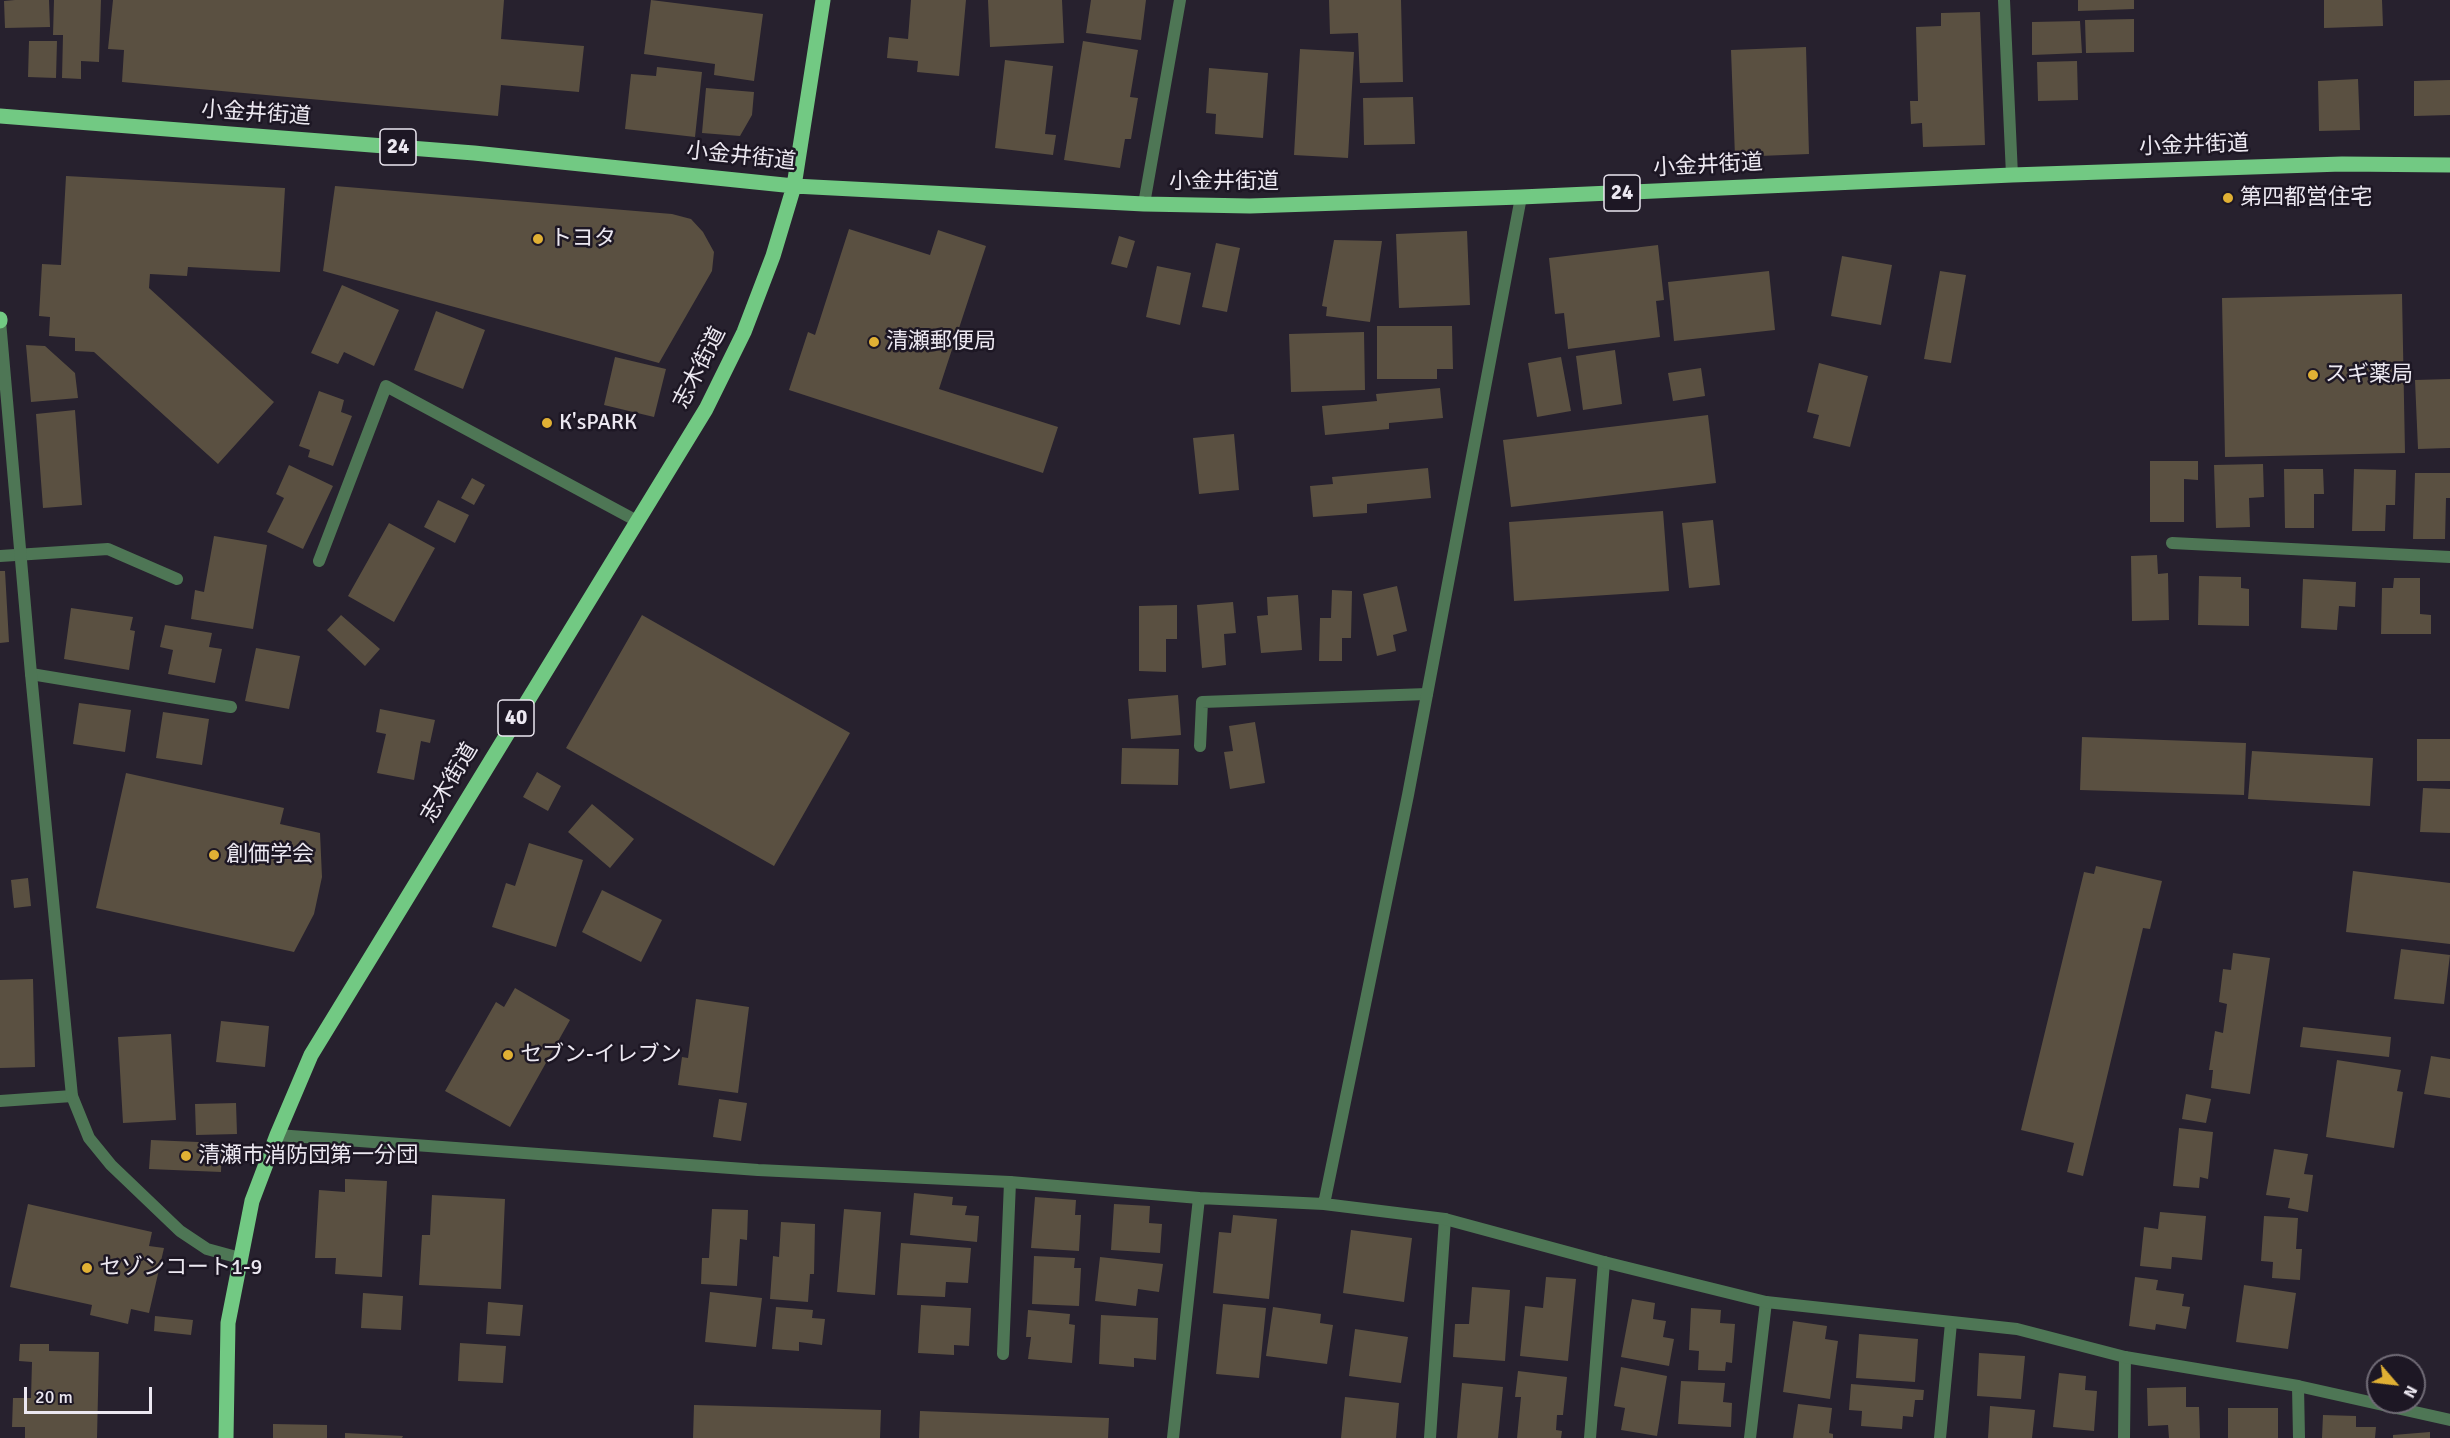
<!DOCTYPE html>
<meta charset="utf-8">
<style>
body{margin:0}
#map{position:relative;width:2450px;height:1438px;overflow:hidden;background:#27212e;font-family:Signika,sans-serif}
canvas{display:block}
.north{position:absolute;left:2366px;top:1354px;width:60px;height:60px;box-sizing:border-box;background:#1d1724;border:2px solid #706b76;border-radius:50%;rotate:118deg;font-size:16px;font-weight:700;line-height:24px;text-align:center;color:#ece8f1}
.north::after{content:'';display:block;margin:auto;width:21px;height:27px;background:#e0b034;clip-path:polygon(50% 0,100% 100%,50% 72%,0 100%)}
.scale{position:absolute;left:24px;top:1387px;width:128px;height:27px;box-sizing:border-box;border:3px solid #ece8f1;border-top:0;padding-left:8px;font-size:18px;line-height:21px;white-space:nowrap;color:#ece8f1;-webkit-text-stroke:4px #1d1724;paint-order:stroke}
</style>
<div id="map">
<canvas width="2450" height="1438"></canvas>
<div class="north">N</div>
<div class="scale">20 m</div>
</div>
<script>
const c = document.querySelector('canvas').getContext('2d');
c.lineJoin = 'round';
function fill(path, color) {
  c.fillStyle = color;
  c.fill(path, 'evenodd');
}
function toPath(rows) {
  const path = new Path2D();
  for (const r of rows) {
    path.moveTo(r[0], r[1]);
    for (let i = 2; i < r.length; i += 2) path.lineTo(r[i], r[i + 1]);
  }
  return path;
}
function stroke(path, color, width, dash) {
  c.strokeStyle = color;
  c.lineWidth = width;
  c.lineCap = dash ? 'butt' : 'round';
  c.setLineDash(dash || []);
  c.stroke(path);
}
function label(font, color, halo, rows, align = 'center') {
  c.font = font + ' Signika,"Noto Sans JP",sans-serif';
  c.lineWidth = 5;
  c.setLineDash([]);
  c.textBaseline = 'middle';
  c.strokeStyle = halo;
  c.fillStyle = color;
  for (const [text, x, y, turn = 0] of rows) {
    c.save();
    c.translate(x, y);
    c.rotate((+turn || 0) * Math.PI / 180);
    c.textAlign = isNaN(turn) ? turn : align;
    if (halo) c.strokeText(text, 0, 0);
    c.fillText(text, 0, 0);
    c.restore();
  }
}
const building = toPath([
 [15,0,49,0,50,27,5,28,4,1],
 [54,0,101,0,99,62,81,61,81,79,62,78,63,35,53,35],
 [113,0,504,0,501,39,584,46,579,92,501,85,498,116,122,82,124,50,108,49],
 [651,0,763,14,754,81,714,75,715,64,644,54],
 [911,0,966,0,959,76,917,72,918,61,887,58,889,37,908,39],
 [988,0,1062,0,1064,43,990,47],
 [1091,0,1146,0,1141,40,1086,33],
 [1329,0,1401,0,1403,82,1360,83,1358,33,1330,34],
 [2078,0,2134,0,2134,9,2078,11],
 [2324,0,2382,0,2383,26,2324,28],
 [1980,12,1985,145,1923,147,1922,123,1911,124,1910,101,1918,101,1916,27,1941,26,1941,13],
 [2134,19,2134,52,2086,53,2085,20],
 [2080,21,2082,53,2032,55,2032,22],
 [29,41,57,41,56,78,28,77],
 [1083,41,1138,50,1130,97,1138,98,1131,139,1125,139,1120,168,1064,160],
 [1806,47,1809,154,1735,157,1731,50],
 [1300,49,1354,52,1348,158,1294,155],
 [1005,60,1053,66,1045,134,1056,135,1053,155,995,148],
 [2077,61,2078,100,2038,101,2037,62],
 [657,67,702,72,695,137,625,129,631,74,656,76],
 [1209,68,1268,73,1263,138,1215,134,1216,114,1206,113],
 [2358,79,2360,130,2319,131,2318,81],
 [2450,80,2450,115,2414,116,2414,81],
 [706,88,754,92,752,115,740,136,702,133],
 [1413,97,1415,144,1364,145,1363,98],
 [66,176,285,188,280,272,188,267,187,276,150,274,149,288,274,402,218,464,94,352,75,351,75,338,49,336,50,317,39,316,42,264,61,265],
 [335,186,672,214,691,219,703,232,714,252,712,271,659,363,323,271],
 [849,229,930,255,938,230,986,246,939,389,1058,427,1043,473,789,390,808,332,815,335],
 [1467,231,1470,305,1399,308,1396,234],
 [1119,236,1135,241,1127,268,1111,264],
 [1334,240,1382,241,1370,322,1326,316,1327,307,1322,306],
 [1216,243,1240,248,1227,312,1202,307],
 [1658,245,1664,300,1656,301,1660,337,1568,349,1564,313,1555,314,1549,258],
 [1842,256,1892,265,1881,325,1831,316],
 [1157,266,1191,273,1180,325,1146,317],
 [1769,271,1775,330,1674,341,1668,282],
 [1940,271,1966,275,1951,363,1924,359],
 [342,285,399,310,374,366,344,352,338,364,311,353],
 [2402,294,2405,453,2225,457,2222,298],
 [436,311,485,330,463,389,414,370],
 [1377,326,1452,326,1453,369,1437,369,1437,379,1377,379],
 [1364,332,1365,390,1291,392,1289,334],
 [26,345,45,346,75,373,78,398,31,402],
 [1615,350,1622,404,1583,410,1576,356],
 [615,357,666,369,654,417,604,405],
 [1561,357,1571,411,1537,417,1528,363],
 [1819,363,1868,376,1850,447,1813,438,1819,415,1807,412],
 [1701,368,1705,396,1673,401,1668,373],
 [2450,379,2450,448,2418,449,2415,380],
 [1440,388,1443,418,1389,423,1389,429,1325,435,1322,406,1377,401,1376,394],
 [319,391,344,400,341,412,352,416,333,466,308,457,310,450,299,446],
 [75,410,82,505,43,508,36,414],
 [1708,415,1716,483,1511,507,1503,440],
 [1234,434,1239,490,1199,494,1193,438],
 [2150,461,2198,461,2198,480,2184,479,2184,522,2150,522],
 [2263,464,2264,497,2249,498,2250,527,2216,528,2214,465],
 [289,465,333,486,303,549,267,532,284,498,276,494],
 [1428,468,1431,498,1367,504,1367,513,1313,517,1310,486,1333,484,1332,477],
 [2284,469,2323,469,2324,494,2314,494,2314,528,2285,528],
 [2354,469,2396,470,2395,505,2386,505,2385,531,2352,531],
 [2415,473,2450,473,2450,498,2446,498,2445,539,2413,539],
 [472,478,485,485,474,505,461,498],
 [438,500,469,515,455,543,424,527],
 [1663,511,1669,591,1514,601,1509,522],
 [1713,520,1720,585,1689,588,1682,523],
 [389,523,435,548,394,622,348,596],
 [214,536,267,545,253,629,191,619,195,590,204,592],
 [2157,555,2158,574,2168,573,2169,620,2132,621,2131,556],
 [0,571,5,571,9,642,0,643],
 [2199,576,2241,577,2241,588,2249,589,2249,626,2198,625],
 [2394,578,2420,578,2420,614,2431,615,2431,634,2381,634,2382,588,2393,588],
 [2303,579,2356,582,2355,607,2339,606,2337,630,2301,628],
 [1397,586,1407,631,1393,635,1396,651,1377,656,1363,594],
 [1332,590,1352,591,1351,638,1342,638,1342,661,1319,661,1320,618,1331,618],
 [1298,595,1302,650,1261,653,1257,616,1268,615,1267,597],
 [1233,602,1236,633,1224,634,1226,665,1202,668,1197,605],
 [1177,605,1177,639,1166,639,1166,672,1139,671,1139,606],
 [71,608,133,617,130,630,135,631,129,670,64,659],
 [341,615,380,649,365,666,327,630],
 [642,615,850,733,774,866,566,748],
 [165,625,212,633,209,647,222,649,215,683,168,674,173,650,160,647],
 [256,648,300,656,289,709,245,701],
 [1178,695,1181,735,1131,739,1128,699],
 [79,703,131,710,125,752,73,744],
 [380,709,435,720,430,743,421,741,414,780,377,773,386,734,376,732],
 [163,712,209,719,202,765,156,758],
 [1255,722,1265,783,1230,789,1224,752,1233,751,1229,726],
 [2082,737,2246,743,2244,795,2080,790],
 [2417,739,2450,739,2450,781,2417,781],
 [1122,748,1179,749,1178,785,1121,784],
 [2252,751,2373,758,2370,806,2248,799],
 [537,772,561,786,548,811,523,797],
 [126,773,284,808,280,824,320,833,322,877,314,914,294,952,96,908],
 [2423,788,2450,789,2450,833,2420,832],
 [592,804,634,839,610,868,568,832],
 [529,843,583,860,556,947,492,927,506,883,515,886],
 [2096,866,2162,881,2150,929,2143,928,2083,1176,2067,1172,2074,1143,2021,1130,2084,872,2094,874],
 [2353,871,2450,883,2450,944,2346,932],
 [28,878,31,906,14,908,11,880],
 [602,890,662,920,641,962,582,932],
 [2401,949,2450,955,2444,1004,2394,999],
 [2233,953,2270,958,2250,1094,2211,1088,2213,1070,2209,1070,2215,1031,2223,1033,2227,1004,2219,1002,2223,969,2231,970],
 [33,979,35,1067,0,1068,0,980],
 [515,988,570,1020,510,1127,445,1091,496,1002,504,1007],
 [696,999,749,1007,738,1093,678,1085,682,1057,688,1058],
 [221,1021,269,1026,265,1067,216,1062],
 [2303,1027,2391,1037,2389,1057,2300,1047],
 [171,1034,176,1120,123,1123,118,1037],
 [2431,1056,2450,1059,2450,1098,2424,1094],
 [2337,1060,2401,1070,2397,1091,2403,1092,2394,1148,2326,1137],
 [2186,1094,2211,1099,2206,1123,2182,1119],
 [719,1099,747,1103,741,1141,713,1137],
 [236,1103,237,1134,196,1135,195,1104],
 [2179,1128,2213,1132,2208,1179,2200,1177,2199,1188,2173,1186],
 [151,1140,222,1143,221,1172,149,1169],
 [2274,1149,2308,1154,2304,1174,2313,1175,2308,1212,2288,1208,2290,1198,2266,1195],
 [345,1179,387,1181,382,1277,335,1274,336,1258,315,1258,319,1190,345,1192],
 [914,1193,953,1197,952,1205,967,1206,965,1215,979,1216,977,1242,910,1235],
 [432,1195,505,1199,501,1289,419,1285,422,1235,430,1235],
 [1035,1197,1076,1200,1075,1215,1081,1215,1079,1251,1031,1248],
 [28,1204,152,1232,149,1246,164,1248,149,1313,131,1309,128,1324,90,1315,92,1305,10,1287],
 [1114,1204,1150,1206,1149,1223,1162,1224,1160,1253,1111,1250],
 [712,1209,748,1210,747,1240,740,1239,737,1286,701,1284,702,1258,709,1258],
 [844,1209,881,1212,875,1295,837,1292],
 [2160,1212,2206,1216,2202,1260,2172,1257,2171,1269,2140,1266,2144,1227,2158,1229],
 [1233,1215,1277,1219,1269,1299,1213,1293,1219,1232,1231,1233],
 [2264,1216,2298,1218,2296,1249,2302,1249,2300,1280,2272,1278,2273,1262,2261,1261],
 [781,1222,815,1224,814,1274,810,1274,808,1302,770,1299,773,1256,779,1257],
 [1351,1230,1412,1238,1404,1302,1343,1293],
 [901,1243,971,1248,968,1283,946,1282,945,1297,897,1295],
 [1034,1256,1075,1258,1074,1268,1081,1268,1079,1306,1032,1304],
 [1100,1257,1163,1264,1159,1292,1138,1289,1136,1306,1095,1301],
 [1546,1277,1576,1279,1568,1361,1520,1356,1525,1306,1543,1308],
 [2135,1277,2158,1280,2156,1290,2184,1294,2182,1306,2190,1307,2186,1329,2156,1324,2155,1330,2129,1326],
 [2244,1285,2296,1293,2288,1349,2236,1342],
 [1472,1287,1510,1290,1505,1361,1453,1357,1455,1324,1469,1324],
 [710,1292,762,1298,756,1347,705,1342],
 [363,1293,403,1296,401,1330,361,1328],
 [1632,1299,1655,1303,1653,1319,1666,1321,1663,1337,1674,1339,1669,1366,1621,1357],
 [488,1302,523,1305,520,1336,486,1334],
 [1223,1304,1266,1308,1259,1378,1216,1374],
 [921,1305,971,1308,969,1346,954,1345,954,1355,918,1353],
 [776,1307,813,1310,812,1318,825,1319,822,1345,799,1342,799,1351,772,1349],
 [1273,1307,1321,1314,1320,1323,1333,1325,1327,1364,1266,1356],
 [1691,1308,1721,1310,1720,1323,1735,1324,1732,1363,1726,1362,1725,1371,1698,1370,1699,1351,1689,1350],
 [1028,1310,1070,1314,1069,1324,1075,1325,1072,1363,1028,1359,1031,1337,1026,1337],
 [1101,1315,1158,1318,1156,1360,1134,1358,1134,1367,1099,1364],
 [155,1316,193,1320,191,1335,154,1331],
 [1793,1321,1827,1326,1825,1339,1838,1341,1830,1399,1783,1392],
 [1355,1329,1408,1337,1401,1383,1349,1376],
 [1859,1334,1918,1339,1915,1382,1856,1378],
 [460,1343,506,1346,503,1383,458,1381],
 [20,1344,49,1344,49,1351,99,1352,97,1438,25,1438,25,1427,12,1427,13,1398,31,1398,32,1362,19,1361],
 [1979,1353,2025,1356,2021,1399,1977,1396],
 [1621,1367,1667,1376,1657,1436,1621,1430,1625,1408,1614,1406],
 [1518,1371,1567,1377,1563,1415,1557,1415,1556,1430,1562,1431,1561,1438,1517,1438,1521,1397,1515,1397],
 [2059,1373,2086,1376,2085,1390,2097,1391,2094,1431,2053,1427],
 [1681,1381,1725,1383,1723,1402,1732,1403,1731,1427,1678,1424],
 [1462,1383,1503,1387,1498,1438,1457,1438],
 [1851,1384,1924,1390,1923,1400,1915,1400,1913,1417,1903,1416,1902,1429,1861,1426,1862,1411,1849,1410],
 [2186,1387,2186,1407,2199,1407,2200,1438,2169,1438,2168,1425,2148,1426,2147,1388],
 [1345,1397,1399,1403,1396,1438,1341,1438],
 [1798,1404,1832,1408,1829,1433,1833,1434,1833,1438,1793,1438],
 [694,1405,881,1410,880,1438,693,1438],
 [1990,1406,2035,1410,2032,1438,1988,1438],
 [2228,1408,2278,1408,2278,1438,2228,1438],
 [920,1411,1109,1418,1108,1438,919,1438],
 [2323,1415,2356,1416,2356,1427,2376,1427,2375,1438,2322,1438],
 [273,1424,327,1425,327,1438,273,1438],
 [2430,1432,2430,1438,2393,1438,2393,1435],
 [345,1433,403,1436,402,1438,345,1438]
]);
const service = toPath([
 [1200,746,1202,702,1427,694],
 [1003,1354,1010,1182],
 [2298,1386,2299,1438],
 [1430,1438,1445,1219],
 [1590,1438,1604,1262],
 [1750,1438,1766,1302],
 [1940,1438,1951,1323],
 [2124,1438,2125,1357]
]);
const minor = toPath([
 [2004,0,2012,175],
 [1144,204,1180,0],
 [2172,543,2450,557],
 [0,556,108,549,177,579],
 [319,561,386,386,637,521],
 [31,674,231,707],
 [0,1101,72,1096],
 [277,1135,758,1170,1010,1182,1199,1198,1324,1204,1445,1219,1604,1262,1766,1302,2017,1329,2125,1357,2298,1386,2450,1420],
 [1324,1204,1408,795,1521,197],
 [1173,1438,1199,1198]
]);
const tertiary = toPath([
 [0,321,31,674,72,1096,89,1138,111,1165,180,1231,207,1249,240,1258]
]);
const primary = toPath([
 [0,116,474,153,794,186,1144,204,1250,206,1521,197,2012,175,2342,164,2450,165],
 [0,319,0,321],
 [226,1438,228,1323,252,1201,277,1135,311,1055,706,409,744,332,773,256,794,186,823,0]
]);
const markers = [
 [2228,198,6,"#e0b034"],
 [538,239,6,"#e0b034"],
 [874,342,6,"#e0b034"],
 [2313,375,6,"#e0b034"],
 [547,423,6,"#e0b034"],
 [214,855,6,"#e0b034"],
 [508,1055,6,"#e0b034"],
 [186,1156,6,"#e0b034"],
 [87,1268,6,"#e0b034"]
];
const shields = [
 [398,147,36],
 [1622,193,36],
 [516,718,36]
];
const shieldNames = [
 ["24",398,147],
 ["24",1622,193],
 ["40",516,718]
];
const streetNames = [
 ["小金井街道",256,114,4],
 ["小金井街道",2194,146,-2],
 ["小金井街道",741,157,6],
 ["小金井街道",1708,166,-3],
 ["小金井街道",1224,182],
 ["志木街道",700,368,-63],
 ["志木街道",450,783,-59]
];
const poiNames = [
 ["第四都営住宅",2240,198],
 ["トヨタ",550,239],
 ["清瀬郵便局",886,342],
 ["スギ薬局",2325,375],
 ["K'sPARK",559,423],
 ["創価学会",226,855],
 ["セブン-イレブン",520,1055],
 ["清瀬市消防団第一分団",198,1156],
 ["セゾンコート1-9",99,1268]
];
fill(building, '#5a5041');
stroke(service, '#4e7655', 12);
stroke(minor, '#4e7655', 12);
stroke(tertiary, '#4e7655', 12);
stroke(primary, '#72c983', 15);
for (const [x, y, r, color] of markers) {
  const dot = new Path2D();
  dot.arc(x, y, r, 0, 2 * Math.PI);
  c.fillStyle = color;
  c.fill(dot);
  stroke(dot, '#1d1724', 2);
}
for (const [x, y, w] of shields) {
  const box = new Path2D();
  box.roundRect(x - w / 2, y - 18, w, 36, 4.5);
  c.fillStyle = '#1d1724';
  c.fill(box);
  stroke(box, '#ece8f1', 1.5);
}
label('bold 21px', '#ece8f1', null, shieldNames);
label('22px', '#ece8f1', '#1d1724', streetNames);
label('22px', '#ece8f1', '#1d1724', poiNames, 'left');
</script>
